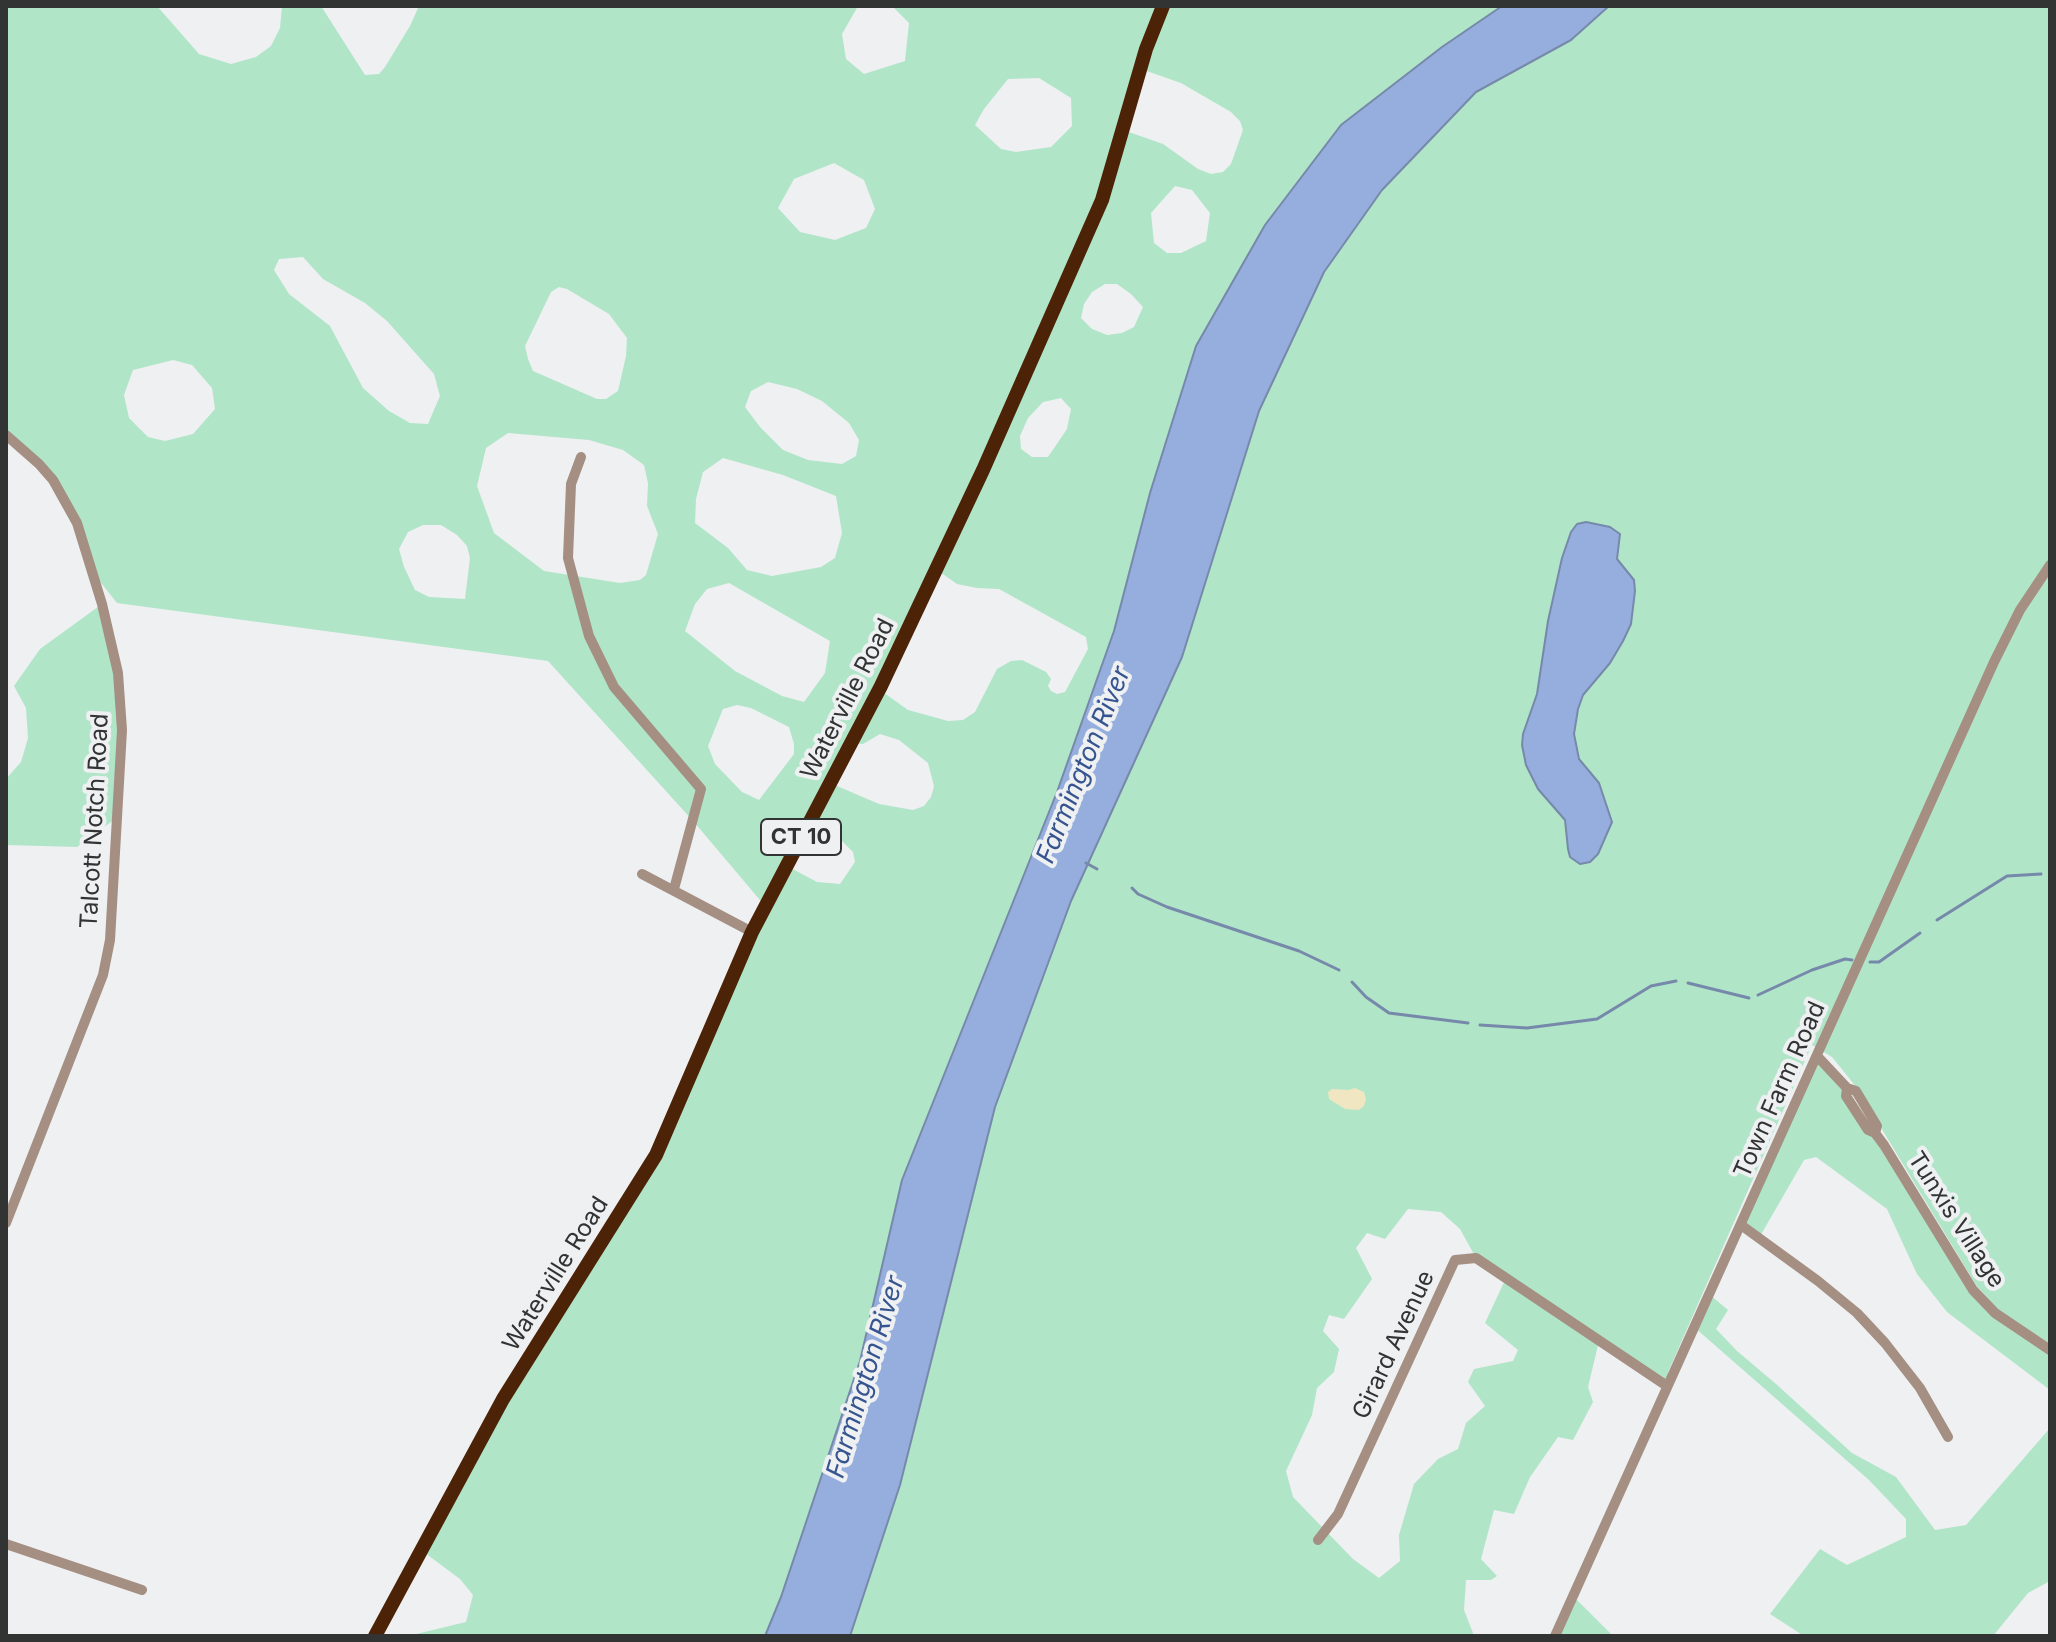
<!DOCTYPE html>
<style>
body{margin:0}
#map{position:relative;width:2056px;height:1642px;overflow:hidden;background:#eef0f2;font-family:Inter,sans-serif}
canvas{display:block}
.frame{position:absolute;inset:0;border:8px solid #323333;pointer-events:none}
</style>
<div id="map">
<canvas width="2056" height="1642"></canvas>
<div class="frame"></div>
</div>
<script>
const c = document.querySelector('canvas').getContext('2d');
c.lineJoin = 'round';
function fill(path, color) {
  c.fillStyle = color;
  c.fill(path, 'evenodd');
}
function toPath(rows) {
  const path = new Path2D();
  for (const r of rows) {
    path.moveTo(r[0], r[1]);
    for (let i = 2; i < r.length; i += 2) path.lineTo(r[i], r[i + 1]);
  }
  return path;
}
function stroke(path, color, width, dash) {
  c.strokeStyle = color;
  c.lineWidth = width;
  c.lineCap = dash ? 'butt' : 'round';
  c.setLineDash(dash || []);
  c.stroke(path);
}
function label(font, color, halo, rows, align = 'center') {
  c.font = font + ' Inter,sans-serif';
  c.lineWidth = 8;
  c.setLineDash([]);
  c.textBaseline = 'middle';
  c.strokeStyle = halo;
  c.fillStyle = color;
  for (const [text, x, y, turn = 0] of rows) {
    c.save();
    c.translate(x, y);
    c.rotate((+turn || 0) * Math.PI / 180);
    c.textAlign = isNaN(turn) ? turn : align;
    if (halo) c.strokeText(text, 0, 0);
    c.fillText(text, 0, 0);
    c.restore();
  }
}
const green = toPath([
 [6,6,157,6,199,54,231,64,256,57,271,46,280,28,282,6,321,6,365,75,379,74,385,67,410,26,419,6,858,6,842,34,846,59,864,74,905,61,909,23,892,6,1502,6,1442,47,1196,346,1150,493,1114,631,1057,792,902,1180,860,1361,781,1597,765,1636,408,1636,466,1622,473,1595,460,1579,421,1550,656,1155,765,906,694,822,548,661,117,603,94,574,63,495,6,435],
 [1141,69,1181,83,1231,112,1240,121,1243,130,1231,164,1223,172,1211,174,1198,169,1163,144,1123,130],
 [1039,78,1071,98,1072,126,1051,147,1016,152,1001,149,975,125,984,109,1008,79],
 [834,163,864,180,875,209,866,228,835,240,800,232,778,208,794,179],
 [1175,186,1192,190,1210,213,1206,241,1181,253,1167,253,1154,243,1151,213],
 [303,257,323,279,365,303,387,321,434,374,440,396,428,424,410,423,389,411,363,388,330,326,289,294,274,270,279,259],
 [1105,284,1117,284,1131,294,1143,307,1134,327,1122,333,1107,335,1092,329,1081,318,1084,304,1092,292],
 [559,287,567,289,609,314,627,338,626,356,618,391,606,399,597,399,533,371,528,359,525,346,551,292],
 [173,360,192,365,212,388,215,409,193,434,165,441,148,437,129,418,124,395,133,370],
 [768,382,797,389,822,401,849,423,859,440,856,456,842,464,808,460,783,450,760,427,745,407,751,391],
 [1061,398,1071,409,1067,429,1048,457,1032,457,1021,449,1020,436,1028,418,1043,402],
 [508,433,589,440,623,450,644,465,648,483,647,506,658,534,646,575,640,580,620,583,544,571,494,533,477,486,486,448],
 [723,458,783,475,836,496,842,533,835,558,821,567,772,576,747,570,728,548,695,523,696,499,703,472],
 [423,525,441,525,457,535,467,546,470,558,465,599,429,597,415,590,404,567,399,549,408,532],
 [937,570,957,584,977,588,999,589,1086,637,1088,649,1065,692,1057,694,1051,691,1048,686,1051,679,1046,672,1022,660,1011,661,997,669,975,712,963,720,948,721,908,710,880,690],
 [729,583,830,641,825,673,804,702,782,696,735,671,685,631,695,604,707,589],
 [737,705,751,708,789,727,794,744,794,754,759,800,742,792,715,764,708,746,723,709],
 [880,734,899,740,928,763,934,786,931,797,924,806,913,810,879,804,830,783,851,743,863,744],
 [809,823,842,841,853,852,855,862,840,884,817,882,787,866],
 [1609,6,2050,6,2050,1344,1997,1309,1976,1285,1857,1088,1832,1057,1812,1045,1668,1372,1667,1386,1599,1341,1588,1387,1593,1402,1573,1440,1558,1437,1530,1477,1514,1514,1494,1510,1481,1559,1497,1576,1491,1580,1466,1580,1464,1610,1473,1633,1471,1636,850,1636,900,1485,995,1107,1071,901,1182,657,1259,411,1324,272,1382,190,1476,92,1571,40],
 [1408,1209,1441,1212,1460,1229,1476,1258,1506,1278,1485,1323,1518,1350,1513,1361,1474,1369,1468,1382,1485,1406,1466,1423,1458,1449,1438,1459,1414,1484,1399,1535,1400,1561,1379,1578,1353,1559,1293,1497,1286,1471,1312,1415,1317,1388,1334,1372,1339,1349,1323,1331,1329,1315,1344,1319,1372,1279,1356,1248,1367,1233,1385,1239],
 [102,604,121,696,115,819,77,847,6,845,6,779,21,762,28,738,26,708,14,686,40,649],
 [1817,1056,1847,1088,1846,1096,1875,1133,1973,1290,2050,1350,2050,1390,1947,1312,1917,1274,1887,1209,1816,1157,1804,1160,1759,1238,1741,1225],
 [1709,1294,1728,1310,1716,1329,1737,1351,1776,1384,1852,1453,1896,1477,1935,1530,1966,1525,2050,1428,2050,1581,2028,1593,1993,1636,1804,1636,1770,1614,1820,1549,1847,1565,1906,1537,1906,1519,1869,1480,1694,1327],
 [1573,1596,1613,1636,1555,1636]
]);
const sand = toPath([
 [1355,1088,1364,1092,1366,1099,1364,1106,1359,1110,1345,1109,1329,1099,1328,1092,1332,1089,1348,1090]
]);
const water = toPath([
 [1502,6,1609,6,1571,40,1476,92,1382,190,1324,272,1259,411,1182,657,1071,901,995,1107,900,1485,850,1636,765,1636,781,1597,860,1361,902,1180,1057,792,1114,631,1150,493,1196,346,1265,225,1341,125,1442,47,1502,6],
 [1586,522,1610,527,1620,534,1617,559,1634,580,1635,591,1631,624,1623,641,1610,663,1583,695,1578,709,1574,734,1579,759,1599,783,1612,822,1598,854,1590,862,1580,864,1570,857,1568,849,1565,820,1538,789,1526,765,1522,745,1523,734,1537,694,1548,621,1562,558,1571,532,1577,524,1586,522]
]);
const stream = toPath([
 [1086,863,1097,869],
 [1132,888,1138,894,1167,907,1299,951,1339,970],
 [1937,920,2007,876,2041,874],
 [1870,962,1879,962,1920,933],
 [1352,982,1366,997,1389,1013,1468,1023],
 [1688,983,1749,998],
 [1758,995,1812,970,1845,959,1852,960],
 [1480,1025,1527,1028,1597,1019,1651,986,1676,981]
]);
const minor = toPath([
 [6,435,39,464,53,480,77,523,102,604,118,673,122,730,110,940,103,975,6,1223],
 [581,457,571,484,568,558,589,636,614,687,701,789,674,889],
 [642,874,752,932],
 [1817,1056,1847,1088,1856,1091,1877,1126,1875,1133],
 [1847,1088,1846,1096,1868,1130,1875,1133,1884,1145,1973,1290,1995,1313,2050,1350],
 [1741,1225,1818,1281,1857,1313,1885,1343,1920,1388,1948,1437],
 [1318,1540,1338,1514,1455,1260,1476,1258,1667,1386],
 [6,1544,142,1590],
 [1555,1636,1994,662,2020,610,2050,565]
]);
const highway = toPath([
 [375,1636,503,1399,656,1155,752,932,881,686,983,470,1102,200,1146,49,1163,6]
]);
const shields = [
 [801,837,80]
];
const shieldNames = [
 ["CT 10",801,837]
];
const streetNames = [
 ["Waterville Road",848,699,-63],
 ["Talcott Notch Road",95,821,-87],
 ["Town Farm Road",1780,1090,-66],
 ["Tunxis Village",1956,1220,57],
 ["Waterville Road",556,1274,-58],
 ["Girard Avenue",1394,1345,-65]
];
const waterNames = [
 ["Farmington River",1084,765,-68],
 ["Farmington River",866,1377,-73]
];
fill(green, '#b0e5c8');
fill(sand, '#f0e6c1');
fill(water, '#95aedd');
stroke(water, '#7789aa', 2);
stroke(stream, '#7789aa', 3);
stroke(minor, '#a58e82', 10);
stroke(highway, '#4d2308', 14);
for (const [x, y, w] of shields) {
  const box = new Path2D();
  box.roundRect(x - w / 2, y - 18, w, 36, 6);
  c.fillStyle = '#eef0f2';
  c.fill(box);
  stroke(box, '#323333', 2);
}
label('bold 22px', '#323333', null, shieldNames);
label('24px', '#323333', '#eef0f2', streetNames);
label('italic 26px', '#365490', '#eef0f2', waterNames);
</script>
